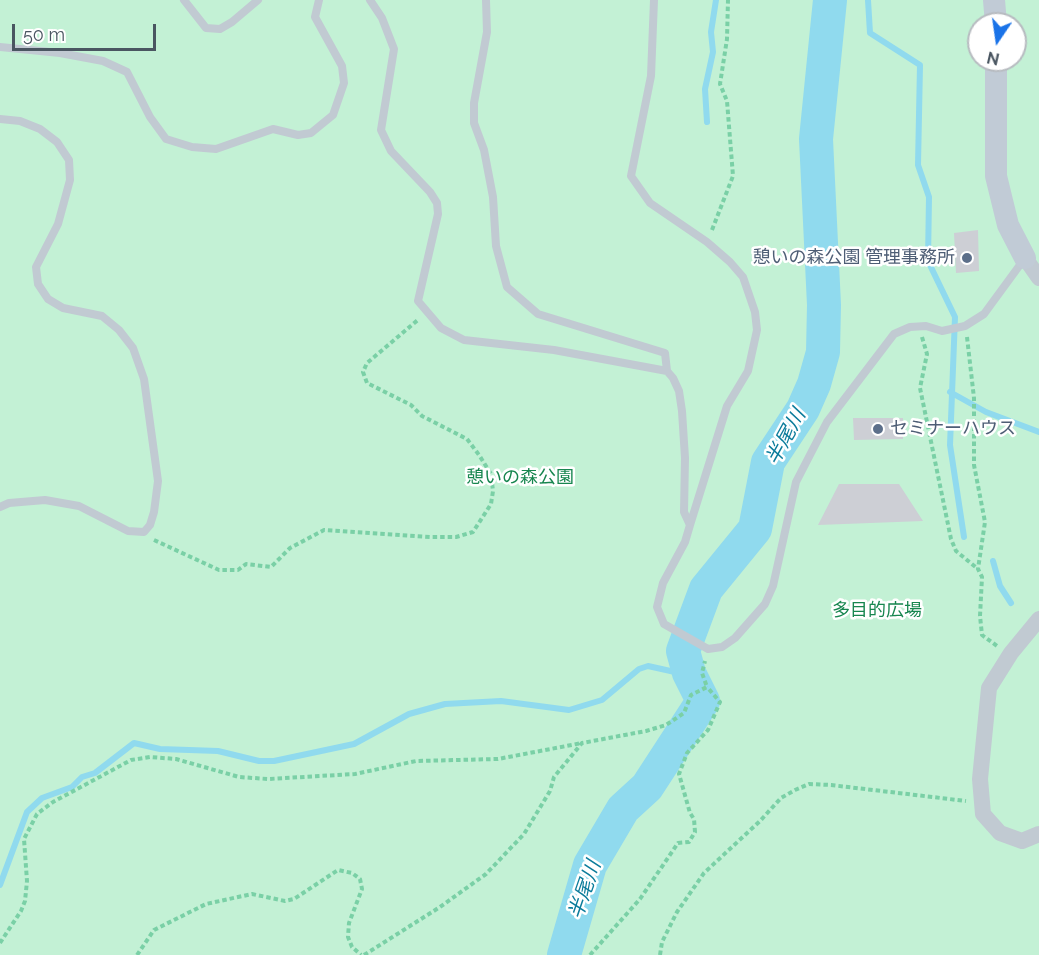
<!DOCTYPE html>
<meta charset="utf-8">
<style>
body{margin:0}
#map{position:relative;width:1039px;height:955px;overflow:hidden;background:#f5f3f3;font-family:Raleway,sans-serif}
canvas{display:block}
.north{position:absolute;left:967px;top:12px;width:60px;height:60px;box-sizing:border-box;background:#fff;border:2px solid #b7bbc0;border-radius:50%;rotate:193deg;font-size:16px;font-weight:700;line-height:24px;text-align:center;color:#4a5661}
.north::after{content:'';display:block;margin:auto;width:21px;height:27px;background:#1a73e8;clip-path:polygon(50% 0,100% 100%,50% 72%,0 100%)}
.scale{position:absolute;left:12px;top:24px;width:144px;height:27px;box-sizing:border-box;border:3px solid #4a5661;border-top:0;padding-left:8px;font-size:18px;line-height:21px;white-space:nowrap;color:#4a5661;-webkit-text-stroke:4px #fff;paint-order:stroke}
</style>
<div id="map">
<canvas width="1039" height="955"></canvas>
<div class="north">N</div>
<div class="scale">50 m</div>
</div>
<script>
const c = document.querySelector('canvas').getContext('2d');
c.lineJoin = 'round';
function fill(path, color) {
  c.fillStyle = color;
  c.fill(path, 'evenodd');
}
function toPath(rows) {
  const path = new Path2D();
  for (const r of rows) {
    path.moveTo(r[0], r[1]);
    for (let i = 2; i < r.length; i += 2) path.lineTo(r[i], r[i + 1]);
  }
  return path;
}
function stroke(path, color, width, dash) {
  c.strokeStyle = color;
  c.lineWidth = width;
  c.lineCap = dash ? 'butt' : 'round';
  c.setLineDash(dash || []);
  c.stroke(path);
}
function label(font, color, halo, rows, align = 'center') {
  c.font = font + ' Raleway,"Noto Sans JP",sans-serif';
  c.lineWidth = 5;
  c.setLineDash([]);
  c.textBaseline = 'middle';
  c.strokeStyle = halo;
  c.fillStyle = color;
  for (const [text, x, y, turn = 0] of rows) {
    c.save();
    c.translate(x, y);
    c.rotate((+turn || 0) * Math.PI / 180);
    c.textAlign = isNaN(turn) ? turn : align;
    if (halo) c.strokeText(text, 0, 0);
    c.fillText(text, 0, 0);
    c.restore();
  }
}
const green = toPath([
 [0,0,1039,0,1039,955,0,955],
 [979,24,1015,24,1015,60,979,60]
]);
const stream = toPath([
 [868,0,870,33,920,65,918,165,929,197,928,261,955,317,950,445,964,537],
 [707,122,705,89,713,52,711,32,716,0],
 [950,392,986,412,1039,432],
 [993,561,1000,586,1011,603],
 [0,885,27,812,42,798,72,787,82,777,95,773,134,743,160,749,218,751,259,761,274,761,354,744,409,714,445,704,501,701,569,710,602,700,639,669,648,666,684,674,687,666]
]);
const river = toPath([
 [564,955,590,865,623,809,647,787,703,701,689,673,683,651,706,589,755,529,768,462,803,409,814,384,823,352,824,305,816,139,830,0]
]);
const building = toPath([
 [978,230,979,271,956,273,954,233],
 [853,418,903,418,903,439,854,440],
 [839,484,899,484,923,521,818,525]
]);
const path = toPath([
 [712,230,733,176,727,101,720,84,727,39,728,0],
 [922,337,927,354,920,388,951,539,956,551,978,569],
 [967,337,974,398,974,465,985,522,978,569,982,577,980,616,982,635,997,646],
 [154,540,219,570,238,570,246,564,271,567,290,548,324,530,430,537,456,537,473,532,491,504,493,491,491,474,479,455,467,439,422,416,411,405,367,383,363,372,367,363,419,319],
 [0,943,21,911,25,901,27,881,24,839,37,814,53,802,131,760,150,757,176,759,239,777,268,779,355,774,416,761,498,759,582,743],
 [137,955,154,930,206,904,252,894,285,901,294,899,338,870,352,873,360,879,362,889,349,923,348,937,352,947,361,955],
 [364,955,440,907,486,874,524,834,550,791,554,777,582,743,646,731,666,725,684,713,691,695,707,687,702,673,705,661],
 [590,955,640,899,678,843,689,842,695,832,694,819,690,813,679,774,687,753,708,730,720,702,707,687],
 [660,955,662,942,677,912,704,873,760,821,781,798,795,790,809,784,831,785,966,801]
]);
const lane = toPath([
 [184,0,206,28,220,29,232,22,258,0],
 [370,0,382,18,394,49,381,130,391,151,430,192,437,203,438,214,418,301,441,328,464,340,554,350,667,371,673,378,679,391,682,411,685,458,684,512,690,525,685,542,663,583,657,607,664,624,708,649,722,647,735,638,765,604,773,586,796,482,827,422,894,334,910,327,926,326,942,331,965,326,984,314,1025,258],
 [486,0,487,32,474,103,474,123,484,150,493,197,496,246,507,287,538,314,665,353,667,371],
 [654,0,651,76,631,176,650,203,707,242,730,262,743,277,755,312,757,330,748,371,727,406,690,525],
 [0,47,60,53,103,61,127,72,150,117,166,139,192,147,216,149,273,129,298,135,311,133,333,115,344,83,342,66,315,17,319,0],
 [0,119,20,121,40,129,57,142,69,160,70,180,58,224,36,267,38,284,48,299,63,308,102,316,119,330,133,348,144,379,158,481,154,512,150,525,144,532,128,531,79,506,45,500,9,503,0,507]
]);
const street = toPath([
 [1025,258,1039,278],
 [1039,619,1011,653,989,688,980,779,983,814,1000,833,1022,841,1039,834]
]);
const secondary = toPath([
 [994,0,996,24],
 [996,60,996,176,1008,225,1025,258]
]);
const markers = [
 [967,258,6,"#5c6f8a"],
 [878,429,6,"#5c6f8a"]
];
const serviceNames = [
 ["憩いの森公園 管理事務所",955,258],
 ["セミナーハウス",890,429,"left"]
];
const parkNames = [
 ["憩いの森公園",520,478],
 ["多目的広場",877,611]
];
const waterNames = [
 ["半尾川",786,437,-61],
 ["半尾川",585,890,-71]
];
fill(green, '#c3f1d5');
stroke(stream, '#90daee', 6);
stroke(river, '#90daee', 34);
fill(building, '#cdcfd5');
stroke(path, '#7ad0a6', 4, [4.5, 3]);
stroke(lane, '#c1cad2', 8);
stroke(street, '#c1cad2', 16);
stroke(secondary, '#c1cbd6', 22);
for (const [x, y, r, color] of markers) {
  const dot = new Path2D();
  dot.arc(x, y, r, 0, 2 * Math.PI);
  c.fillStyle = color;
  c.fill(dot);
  stroke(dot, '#fff', 2);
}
label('18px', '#4e5e75', '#fff', serviceNames, 'right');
label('18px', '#17864f', '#fff', parkNames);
label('italic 20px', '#0c7c9b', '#fff', waterNames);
</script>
